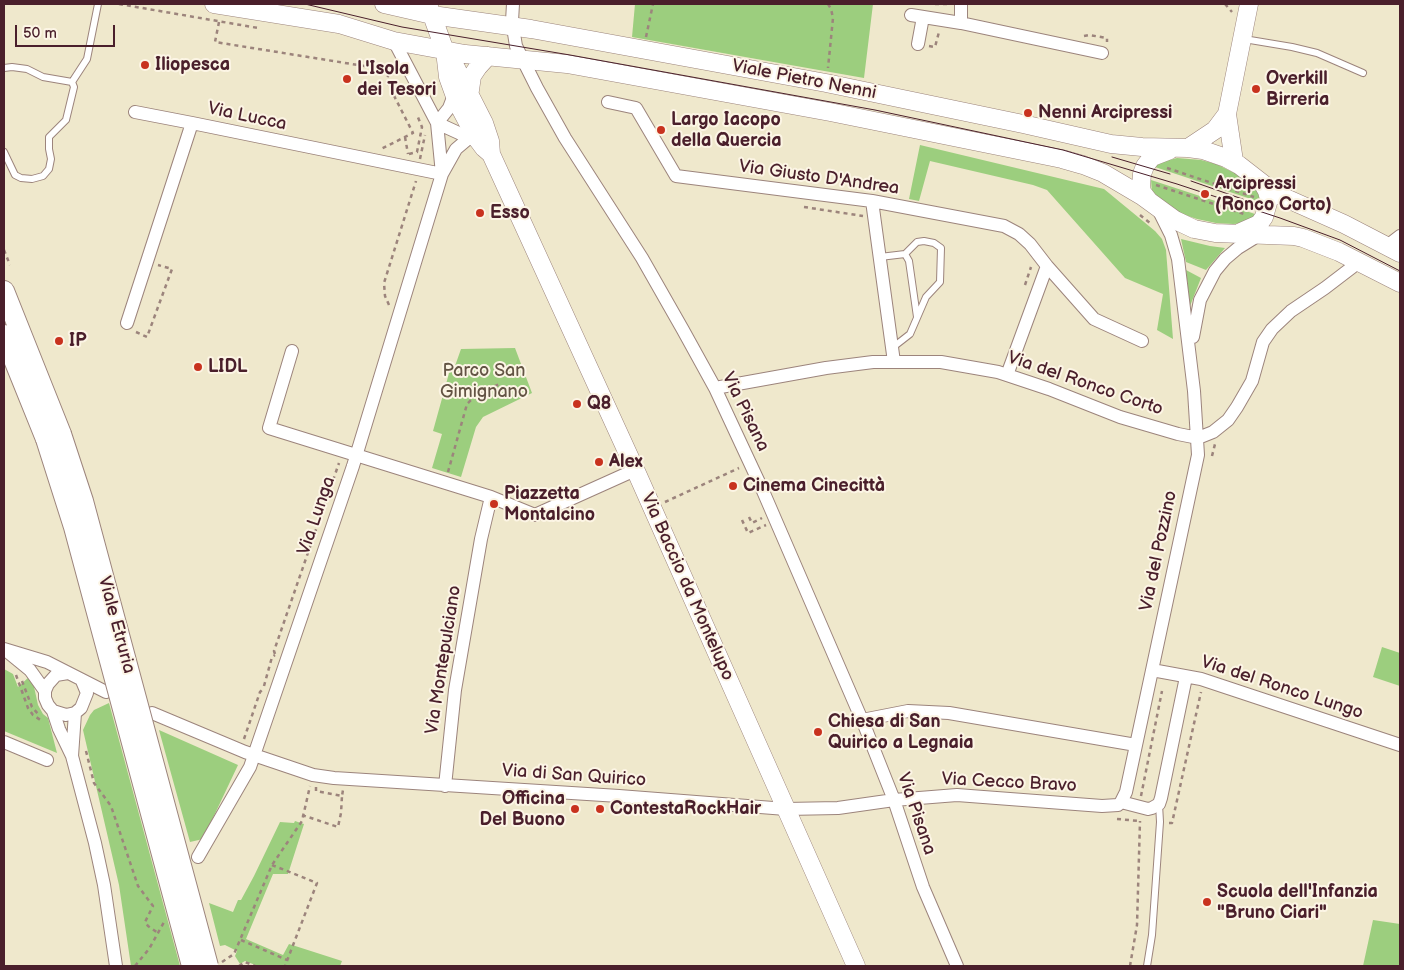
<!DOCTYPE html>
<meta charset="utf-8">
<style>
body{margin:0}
#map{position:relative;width:1404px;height:970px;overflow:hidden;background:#efe8cc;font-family:"Balsamiq Sans",sans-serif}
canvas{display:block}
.frame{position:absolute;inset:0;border:5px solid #4a1f2b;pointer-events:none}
.scale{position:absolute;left:15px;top:25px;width:100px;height:22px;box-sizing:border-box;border:2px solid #4a1f2b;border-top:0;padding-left:6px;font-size:15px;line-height:18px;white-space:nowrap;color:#4a1f2b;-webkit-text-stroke:4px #fcf5e5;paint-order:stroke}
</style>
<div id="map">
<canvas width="1404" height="970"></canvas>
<div class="frame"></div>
<div class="scale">50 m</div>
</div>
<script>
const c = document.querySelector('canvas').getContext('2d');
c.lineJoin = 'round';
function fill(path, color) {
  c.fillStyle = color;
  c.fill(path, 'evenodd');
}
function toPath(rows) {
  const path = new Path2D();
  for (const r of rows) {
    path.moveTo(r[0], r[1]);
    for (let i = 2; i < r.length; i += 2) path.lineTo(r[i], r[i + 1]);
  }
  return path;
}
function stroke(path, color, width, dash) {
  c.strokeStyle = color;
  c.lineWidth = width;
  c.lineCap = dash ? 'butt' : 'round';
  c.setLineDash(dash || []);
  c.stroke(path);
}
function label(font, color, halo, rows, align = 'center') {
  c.font = font + ' "Balsamiq Sans",sans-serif';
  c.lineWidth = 4;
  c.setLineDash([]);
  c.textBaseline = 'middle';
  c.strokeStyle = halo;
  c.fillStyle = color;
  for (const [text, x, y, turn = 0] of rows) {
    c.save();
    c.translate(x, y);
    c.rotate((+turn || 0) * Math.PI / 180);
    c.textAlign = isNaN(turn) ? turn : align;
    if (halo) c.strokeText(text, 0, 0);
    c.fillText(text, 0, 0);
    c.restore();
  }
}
const green = toPath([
 [635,4,873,4,864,78,632,37],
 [920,145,1104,189,1155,231,1162,239,1166,250,1173,339,1157,330,1163,294,1125,278,1047,190,1033,185,930,161,919,201,909,199],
 [1177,158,1201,160,1216,164,1239,175,1256,189,1260,196,1260,202,1155,167,1158,163],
 [1151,180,1255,214,1254,218,1247,223,1233,224,1216,223,1197,219,1182,214,1160,199,1152,192],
 [1181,239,1210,246,1225,248,1206,270,1186,262],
 [1186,270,1201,278,1190,306],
 [515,348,532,393,483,417,476,427,461,477,432,468,442,434,433,431,451,366,455,366,461,349],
 [1382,647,1400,653,1400,686,1373,677],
 [4,669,13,674,18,687,29,677,33,682,38,705,43,714,48,718,57,753,4,731],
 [109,703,180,966,131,966,119,885,83,730,90,715,94,710],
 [159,730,238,765,203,839,190,842],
 [295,821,304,824,288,874,273,874,246,939,283,955,289,944,342,961,340,966,258,966,245,961,240,964,235,956,237,951,225,945,220,946,209,903,233,912,238,900,241,900,254,876,280,822,294,823],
 [1373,920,1400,924,1400,966,1363,966]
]);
const path = toPath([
 [119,4,258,28],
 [828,4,831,9,833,18,828,68],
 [935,4,948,4],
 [1225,4,1232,12],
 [219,22,215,42,389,70,387,82,413,133,381,149],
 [1084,36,1089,35,1107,38,1107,42],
 [646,37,653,4],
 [929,46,935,47,939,32],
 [405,137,408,154],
 [409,154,417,152,422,127,417,115],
 [420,159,425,135],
 [1167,168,1254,197],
 [1156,185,1244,214],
 [804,207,863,216],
 [1140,215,1150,223],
 [4,250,10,265],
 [1025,285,1031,267],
 [389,305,385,296,384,283,416,181],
 [136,332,147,337,172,269,158,265],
 [1212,456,1215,444],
 [448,472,467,404,478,393,500,384],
 [665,502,739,468],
 [749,517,752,523,762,518],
 [742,520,748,533,766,525],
 [275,654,274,651,339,463],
 [16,675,28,708,33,715,42,721],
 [22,681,32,707,38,714],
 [264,686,272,657,275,655],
 [244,739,260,692,264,688],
 [86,751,94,783,111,806,138,886,153,906,145,922,148,926,158,933],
 [316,787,316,791,342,796,343,790],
 [1141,796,1162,691],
 [302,815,338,827,341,813,342,796],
 [1117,819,1139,821],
 [1169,823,1172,823,1201,692],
 [272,865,317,883,285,966],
 [241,940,287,960],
 [222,962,234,954,272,865,302,821,310,786],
 [135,966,149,949,164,922],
 [239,966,245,962,255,966],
 [1130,966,1137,925,1140,821]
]);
const lane = toPath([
 [1244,39,1292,47,1317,53,1363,73],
 [4,68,12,67,27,69,43,77,72,82],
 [4,152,15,175,21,178,32,179,43,176,49,169,51,159,49,149,49,137,66,120,74,87,72,82,87,59,98,4],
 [905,254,909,261,917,317],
 [880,257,905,254,917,242,924,241,934,243,941,248,940,282,926,297,910,334,892,348],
 [1147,966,1152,935,1160,822,1159,804]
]);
const street = toPath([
 [513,4,512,21,516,46,537,88,565,138,642,258,683,330,715,388,763,491,865,727,894,800,923,887,957,966],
 [911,15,961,23,1102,53],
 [961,23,961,4],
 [394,41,437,123,474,140],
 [918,44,923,17],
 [608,102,636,108,676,176,872,201,1004,226,1019,234,1030,244,1047,266,1007,375],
 [135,112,192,123],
 [437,123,442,174],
 [437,123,449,108,454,95],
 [872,201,894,362],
 [1387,246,1400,236],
 [1047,266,1094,319,1142,341],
 [127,323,192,123,442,174],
 [1193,337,1200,300,1215,271,1225,259,1238,248,1259,235],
 [292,351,269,428,491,497,535,515,635,470],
 [715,388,826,368,873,362,941,362,998,372,1049,389,1120,417,1178,434,1198,438,1213,432,1228,420,1237,407,1252,381,1263,342,1272,329,1291,311,1325,288,1359,262],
 [4,649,47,662,106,692],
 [8,652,30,670,45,691],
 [1152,670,1201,679,1400,745],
 [68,673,56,675,48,684,45,691,45,698,48,705,53,711,66,715,75,713,81,708,87,693,82,681],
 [53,711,59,729,72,756,95,843,104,885,116,966],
 [152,713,245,752,313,775,334,778,619,796,786,809,838,808,894,800,957,795,1102,806,1118,805,1121,802],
 [862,720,908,711,949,713,1136,745],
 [4,742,47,760],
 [72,756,75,713],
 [445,786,455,690,481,539,491,497],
 [1121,802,1126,792,1198,455,1194,391,1178,259,1171,235,1158,209],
 [1121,802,1148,809,1152,808,1159,804,1161,798,1186,677],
 [198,857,250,767,353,466,442,174,456,149,469,138]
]);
const secondary = toPath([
 [214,4,339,24,394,41,465,54,567,64,830,112,1062,159,1083,165,1103,173,1142,196,1175,220,1194,229,1215,233,1294,236,1303,238,1339,252,1400,283],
 [384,4,432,15,531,29,826,83,1023,124,1111,144,1142,147,1188,148,1203,150,1226,158,1239,165,1266,186,1281,196,1344,224,1400,253],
 [429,7,445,51,448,77,457,102,475,136,484,148,491,154],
 [445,52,453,62,484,123,490,141,491,154,635,469,856,966],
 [469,97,472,76,478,67,488,56],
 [1188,148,1215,130,1227,114],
 [1234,161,1227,114,1249,4],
 [1149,201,1142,192,1141,186,1142,174,1145,166,1152,157,1170,150],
 [1241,232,1259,224,1264,217,1269,199,1267,191,1263,184]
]);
const primary = toPath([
 [4,291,61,434],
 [4,335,46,439]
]);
const tram = toPath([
 [305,4,402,27,570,55,875,110,1063,150,1177,184,1280,218,1340,240,1400,271],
 [1112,157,1170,174],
 [1191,181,1248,201]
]);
const primaryBridge = toPath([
 [61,434,83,501,208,966],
 [46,439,74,527,192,966]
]);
const markers = [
 [145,65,5,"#c8321e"],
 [347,79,5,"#c8321e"],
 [1256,89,5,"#c8321e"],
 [1028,113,5,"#c8321e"],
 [661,130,5,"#c8321e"],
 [1205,194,5,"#c8321e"],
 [480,213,5,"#c8321e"],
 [59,341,5,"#c8321e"],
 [198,367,5,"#c8321e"],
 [577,404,5,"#c8321e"],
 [599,462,5,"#c8321e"],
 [733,486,5,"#c8321e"],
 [494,504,5,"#c8321e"],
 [818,732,5,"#c8321e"],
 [575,809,5,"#c8321e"],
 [600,809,5,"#c8321e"],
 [1207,902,5,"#c8321e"]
];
const poiNames = [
 ["Iliopesca",155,65],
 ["L'Isola",357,69],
 ["dei Tesori",357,90],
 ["Overkill",1266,79],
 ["Birreria",1266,100],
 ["Nenni Arcipressi",1038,113],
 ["Largo Iacopo",671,120],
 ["della Quercia",671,141],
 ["Arcipressi",1215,184],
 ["(Ronco Corto)",1215,205],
 ["Esso",490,213],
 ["IP",69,341],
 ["LIDL",208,367],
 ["Q8",587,404],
 ["Alex",609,462],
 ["Cinema Cinecittà",743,486],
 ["Piazzetta",504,494],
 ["Montalcino",504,515],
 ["Chiesa di San",828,722],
 ["Quirico a Legnaia",828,743],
 ["Officina",565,799,"right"],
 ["Del Buono",565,820,"right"],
 ["ContestaRockHair",610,809],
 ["Scuola dell'Infanzia",1217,892],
 ["\"Bruno Ciari\"",1217,913]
];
const streetNames = [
 ["Viale Pietro Nenni",804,80,11],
 ["Via Lucca",247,117,12],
 ["Via Giusto D'Andrea",819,178,8],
 ["Via del Ronco Corto",1085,384,19],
 ["Via Pisana",745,412,64],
 ["Via Lunga",317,516,-71],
 ["Via del Pozzino",1159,551,-78],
 ["Via Baccio da Montelupo",687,587,66],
 ["Viale Etruria",116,625,75],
 ["Via Montepulciano",444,660,-81],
 ["Via del Ronco Lungo",1282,688,18],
 ["Via di San Quirico",574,776,4],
 ["Via Cecco Bravo",1009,783,3],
 ["Via Pisana",916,814,71]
];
const parkNames = [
 ["Parco San",484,371],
 ["Gimignano",484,392]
];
fill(green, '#9cce7e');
stroke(lane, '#9c847c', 8);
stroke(street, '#9c847c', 14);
stroke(secondary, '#9c847c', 19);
stroke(primary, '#9c847c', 22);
stroke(path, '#9c847c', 2.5, [4, 4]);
stroke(lane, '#fff', 6);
stroke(street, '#fff', 12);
stroke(secondary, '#fff', 18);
stroke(primary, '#fff', 20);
stroke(tram, '#4a1f2b', 1);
stroke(primaryBridge, '#9c847c', 22, []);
stroke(primaryBridge, '#fff', 20);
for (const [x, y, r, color] of markers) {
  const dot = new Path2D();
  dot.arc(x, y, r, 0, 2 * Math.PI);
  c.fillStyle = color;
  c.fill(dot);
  stroke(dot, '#fcf5e5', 2);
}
label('bold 18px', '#4a1f2b', '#fcf5e5', poiNames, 'left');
label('18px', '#4a1f2b', '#fcf5e5', streetNames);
label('18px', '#635444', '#fcf5e5', parkNames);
</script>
